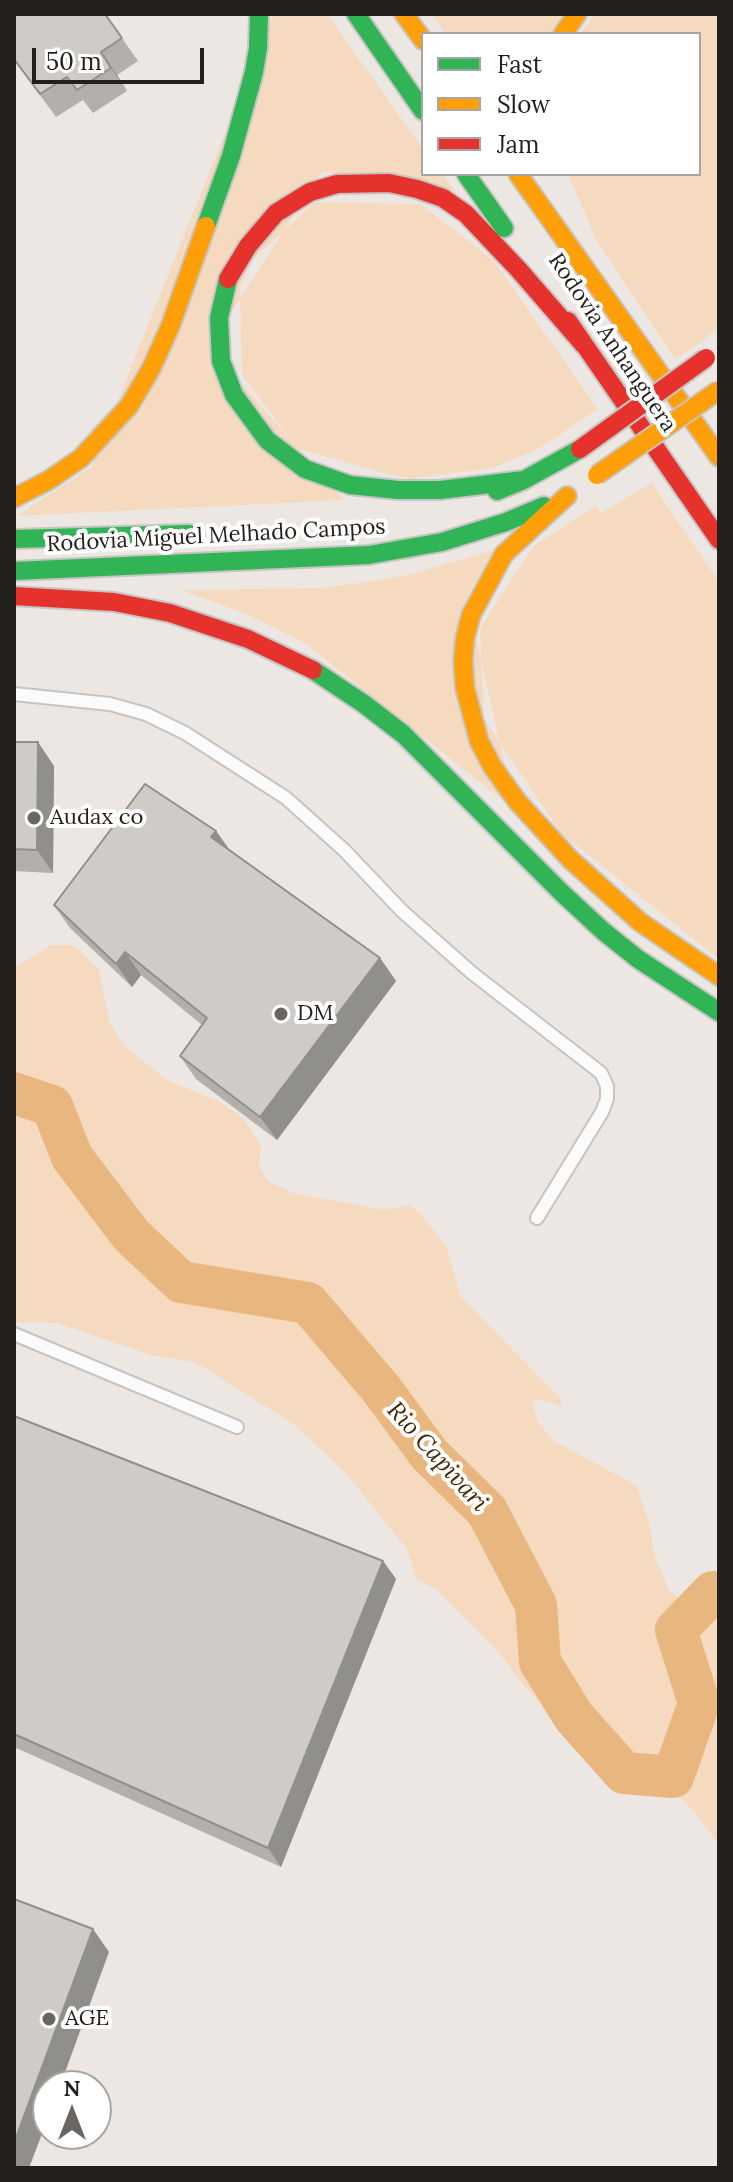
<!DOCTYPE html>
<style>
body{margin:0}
#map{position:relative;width:733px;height:2182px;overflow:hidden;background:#ece7e3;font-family:Lora,serif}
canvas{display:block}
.frame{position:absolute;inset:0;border:16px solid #221f1c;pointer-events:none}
.legend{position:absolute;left:421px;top:32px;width:280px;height:144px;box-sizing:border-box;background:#fff;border:2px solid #a7a5a4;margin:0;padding:10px 14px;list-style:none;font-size:24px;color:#221f1c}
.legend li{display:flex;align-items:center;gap:16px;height:40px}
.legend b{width:40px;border:2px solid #a7a5a4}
.north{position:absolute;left:32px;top:2070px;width:80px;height:80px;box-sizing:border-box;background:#fff;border:2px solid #a7a5a4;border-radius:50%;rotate:0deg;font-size:22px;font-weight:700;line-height:32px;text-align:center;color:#221f1c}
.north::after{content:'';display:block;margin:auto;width:28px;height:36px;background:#696562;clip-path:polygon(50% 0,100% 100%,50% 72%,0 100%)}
.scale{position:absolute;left:32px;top:48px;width:172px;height:36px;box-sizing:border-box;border:4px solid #221f1c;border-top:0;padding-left:10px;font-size:24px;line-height:28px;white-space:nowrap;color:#221f1c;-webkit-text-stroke:6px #fff;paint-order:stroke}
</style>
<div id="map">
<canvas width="733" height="2182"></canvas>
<div class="frame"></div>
<ul class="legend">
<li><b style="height:10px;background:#30b455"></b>Fast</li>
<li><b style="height:10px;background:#ff9f0a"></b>Slow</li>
<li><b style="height:10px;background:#e5322d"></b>Jam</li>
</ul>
<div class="north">N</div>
<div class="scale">50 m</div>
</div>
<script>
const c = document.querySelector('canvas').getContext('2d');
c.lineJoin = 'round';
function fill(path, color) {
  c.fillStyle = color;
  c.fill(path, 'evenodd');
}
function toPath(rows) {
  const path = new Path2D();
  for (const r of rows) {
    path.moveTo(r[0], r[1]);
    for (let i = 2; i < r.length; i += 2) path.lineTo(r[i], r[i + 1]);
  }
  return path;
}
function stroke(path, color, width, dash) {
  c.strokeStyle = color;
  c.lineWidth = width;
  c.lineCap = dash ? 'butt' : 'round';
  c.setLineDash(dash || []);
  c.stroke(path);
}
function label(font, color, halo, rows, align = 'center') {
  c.font = font + ' Lora,serif';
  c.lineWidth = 8;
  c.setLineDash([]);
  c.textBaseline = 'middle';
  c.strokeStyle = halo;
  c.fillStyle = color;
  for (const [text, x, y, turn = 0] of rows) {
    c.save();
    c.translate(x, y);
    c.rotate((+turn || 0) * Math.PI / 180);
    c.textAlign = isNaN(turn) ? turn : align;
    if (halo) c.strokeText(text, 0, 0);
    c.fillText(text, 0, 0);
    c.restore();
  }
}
const green = toPath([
 [273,14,327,14,423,149,423,174,442,174,455,191,322,171,209,347,344,500,17,516,91,467],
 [431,14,563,14,550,34,446,34],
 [596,14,719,14,719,327,701,342,675,359,596,239,568,174,699,174,699,34,579,34],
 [315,202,420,204,494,261,598,409,540,448,493,468,407,479,298,449,242,375,240,288,253,259],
 [652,483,719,582,719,959,561,833,484,719,480,628,534,546,596,506,601,513],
 [494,550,467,597,515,810,305,643,244,613,181,590,321,588,374,581,412,574],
 [51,945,74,945,99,970,110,1024,124,1046,167,1080,220,1102,244,1119,261,1146,259,1167,269,1182,293,1193,385,1210,409,1205,421,1214,447,1247,460,1296,561,1399,562,1406,537,1399,532,1404,538,1423,554,1441,636,1485,649,1522,655,1557,669,1591,702,1612,719,1604,719,1844,695,1813,661,1778,593,1749,559,1722,525,1687,498,1652,437,1590,416,1579,407,1549,344,1471,292,1423,195,1362,151,1355,57,1323,14,1322,14,968]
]);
const river = toPath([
 [14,1093,52,1106,72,1157,131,1235,181,1282,308,1303,382,1390,429,1454,487,1511,536,1605,540,1662,574,1717,624,1773,673,1777,699,1703,676,1630,713,1592,719,1594]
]);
const lane = toPath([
 [14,694,110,704,146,714,185,733,286,798,344,850,402,911,472,973,601,1073,607,1086,607,1099,602,1112,537,1218],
 [14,1334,237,1427]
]);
const fast = toPath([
 [356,14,423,111],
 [466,174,504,228],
 [206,226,231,156,254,72,258,48,259,14],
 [228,279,219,318,221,361,234,395,267,440,305,469,350,485,398,490,440,490,524,480],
 [497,491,524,480,580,449],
 [14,539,189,534],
 [14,571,369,555,442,542,506,522,544,506],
 [313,670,364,704,403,734,562,893,603,931,638,959,719,1012]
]);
const slow = toPath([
 [404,14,423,40],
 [563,34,577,14],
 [518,174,719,457],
 [567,496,504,554,471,615,465,638,463,661,465,688,479,741,492,766,517,801,570,859,640,922,719,976],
 [14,498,49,480,81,458,129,406,151,369,170,327,206,226]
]);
const jam = toPath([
 [228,279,248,246,276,213,310,192,337,184,389,183,417,189,443,198,466,214,519,270,584,345],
 [568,321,719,540],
 [14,596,114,602,170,613,248,639,313,670]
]);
const slowBridge = toPath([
 [597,475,719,390]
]);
const jamBridge = toPath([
 [580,449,706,358]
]);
const wall = toPath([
 [105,14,138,61,117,75,127,91,93,113,83,100,56,117,14,60],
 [14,742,54,766,53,873,14,871],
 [216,831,230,850,380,958,396,981,277,1140,196,1079,180,1056,202,1025,141,975,132,987,70,928,54,905],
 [14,1416,383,1561,396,1579,281,1867,14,1747]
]);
const shadedWall = toPath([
 [101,52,117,75,127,91,111,68],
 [38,742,54,766,53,873,37,850],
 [216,831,232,854,211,837],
 [125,952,141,975,132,987,116,964],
 [380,958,396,981,277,1140,260,1117],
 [383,1561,396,1579,281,1867,268,1848],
 [93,1929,109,1952,60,2086,48,2086,48,2118,29,2168,14,2168,14,2143]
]);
const building = toPath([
 [14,14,105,14,122,38,101,52,111,68,77,90,67,77,40,94,14,59,14,14],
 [14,742,38,742,37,850,14,849,14,742],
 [145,784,216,831,211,837,380,958,260,1117,180,1056,207,1018,125,952,116,964,54,905,145,784],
 [14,1416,383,1561,268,1848,14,1734,14,1416],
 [14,1899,93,1929,14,2143,14,1899]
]);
const markers = [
 [34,818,8,"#696562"],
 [281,1014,8,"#696562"],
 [49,2019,8,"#696562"]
];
const streetNames = [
 ["Rodovia Anhanguera",612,343,56],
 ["Rodovia Miguel Melhado Campos",216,536,-3]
];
const poiNames = [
 ["Audax co",50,818],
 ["DM",297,1014],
 ["AGE",65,2019]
];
const waterNames = [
 ["Rio Capivari",437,1457,48]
];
fill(green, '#f5dabf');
stroke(river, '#e8b780', 42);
stroke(lane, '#c7c3c0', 16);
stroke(fast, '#c7c5c3', 22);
stroke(slow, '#c7c5c3', 22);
stroke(jam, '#c7c5c3', 22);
stroke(lane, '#fcfbfb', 12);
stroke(fast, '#30b455', 18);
stroke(slow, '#ff9f0a', 18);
stroke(jam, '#e5322d', 18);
stroke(slowBridge, '#c7c5c3', 22, []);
stroke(jamBridge, '#c7c5c3', 22, []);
stroke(slowBridge, '#ff9f0a', 18);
stroke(jamBridge, '#e5322d', 18);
fill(wall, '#b2afac');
fill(shadedWall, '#918f8c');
fill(building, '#cfccc8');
stroke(building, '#918f8c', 2);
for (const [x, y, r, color] of markers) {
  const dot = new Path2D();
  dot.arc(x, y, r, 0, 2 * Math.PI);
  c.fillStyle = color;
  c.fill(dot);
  stroke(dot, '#fff', 3);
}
label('22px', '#221f1c', '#fff', streetNames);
label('22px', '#221f1c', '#fff', poiNames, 'left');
label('italic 24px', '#422704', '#fff', waterNames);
</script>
